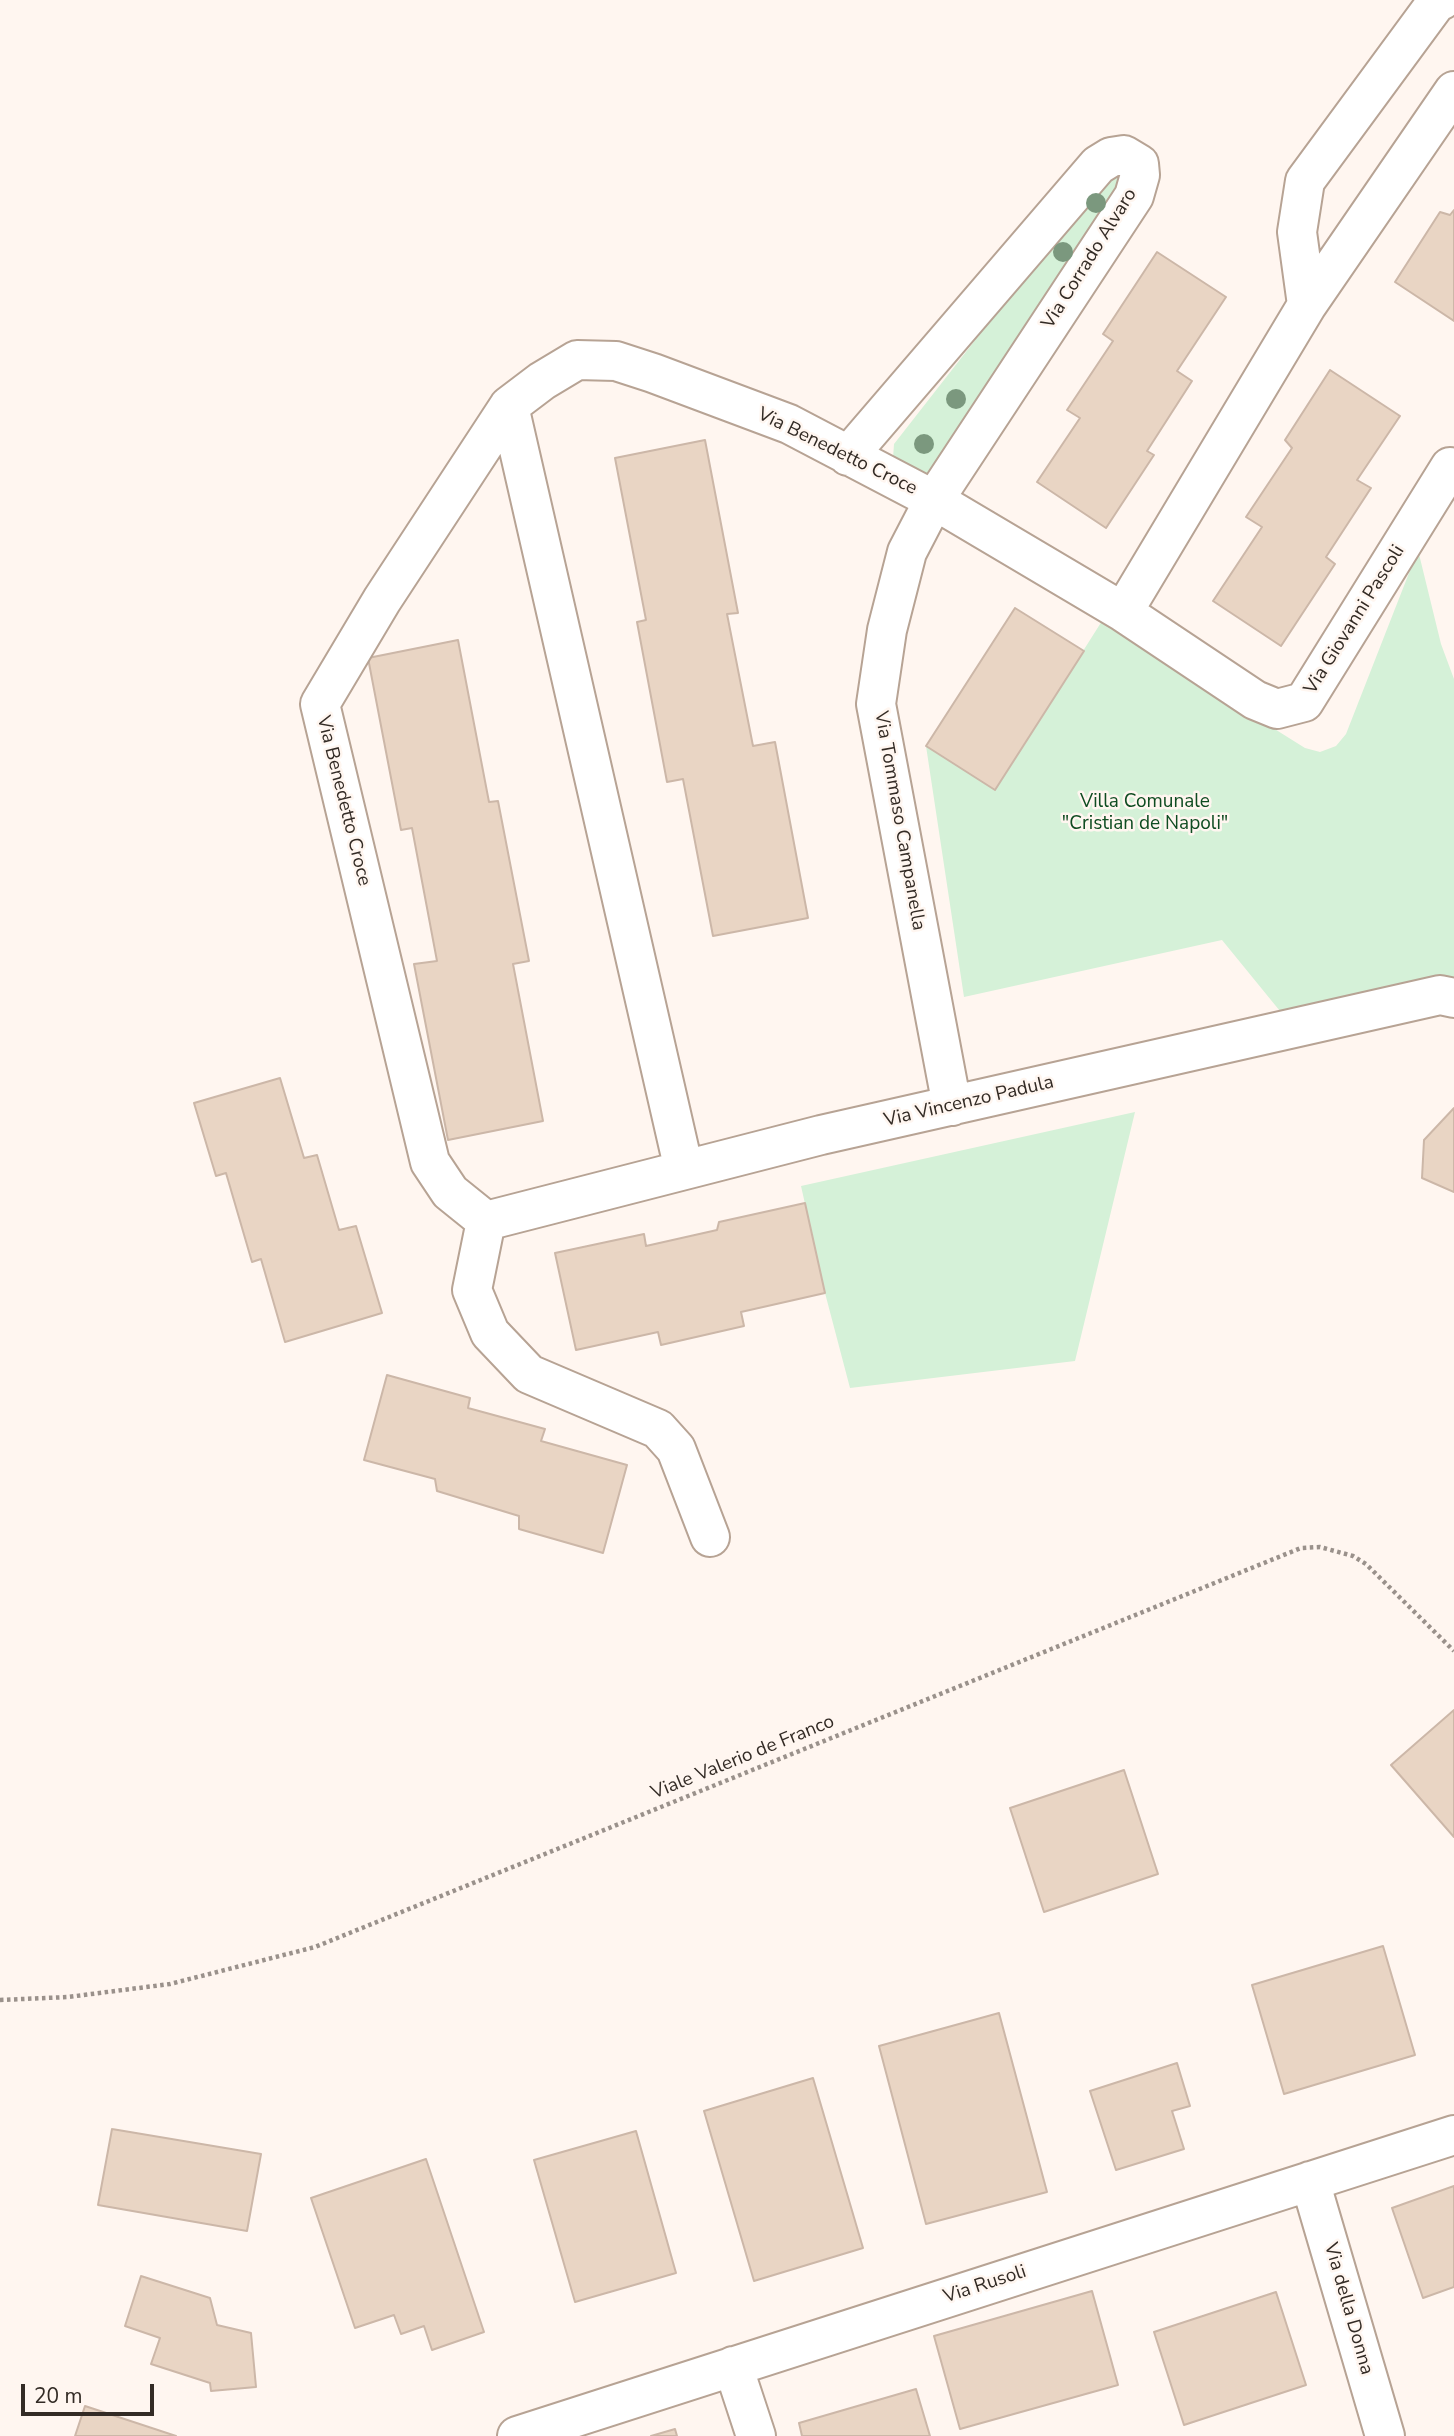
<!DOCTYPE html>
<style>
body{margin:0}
#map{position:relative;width:1454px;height:2436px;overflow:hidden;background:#fff6f0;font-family:"Nunito Sans",sans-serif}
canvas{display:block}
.scale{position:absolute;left:21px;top:2384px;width:133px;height:32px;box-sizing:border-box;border:4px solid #332b25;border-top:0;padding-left:9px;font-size:21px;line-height:24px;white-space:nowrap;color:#332b25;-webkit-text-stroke:5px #fff6f0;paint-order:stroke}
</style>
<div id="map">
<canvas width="1454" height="2436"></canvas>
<div class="scale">20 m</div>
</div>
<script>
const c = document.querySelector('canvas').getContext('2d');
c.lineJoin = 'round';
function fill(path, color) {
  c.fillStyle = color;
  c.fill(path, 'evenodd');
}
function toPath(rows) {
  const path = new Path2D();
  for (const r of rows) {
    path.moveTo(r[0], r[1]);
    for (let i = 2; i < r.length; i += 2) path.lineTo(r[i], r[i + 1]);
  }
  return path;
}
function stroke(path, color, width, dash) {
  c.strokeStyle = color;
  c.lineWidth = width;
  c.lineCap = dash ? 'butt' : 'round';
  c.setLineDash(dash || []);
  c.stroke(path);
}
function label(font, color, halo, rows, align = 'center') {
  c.font = font + ' "Nunito Sans",sans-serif';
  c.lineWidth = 5;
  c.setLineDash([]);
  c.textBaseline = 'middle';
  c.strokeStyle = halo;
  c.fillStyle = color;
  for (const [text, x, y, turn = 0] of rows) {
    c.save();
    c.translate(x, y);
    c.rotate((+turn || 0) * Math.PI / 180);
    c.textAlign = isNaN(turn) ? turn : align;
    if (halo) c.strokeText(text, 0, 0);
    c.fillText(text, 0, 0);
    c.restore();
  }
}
const green = toPath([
 [1121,172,1123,185,930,471,923,478,893,458,894,444,1105,174],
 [1418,550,1441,644,1454,679,1454,985,1284,1016,1222,940,964,997,926,746,995,790,1102,621,1305,748,1320,752,1336,746,1346,734],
 [1135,1112,1075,1361,850,1388,825,1293,801,1186]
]);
const building = toPath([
 [1454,210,1454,321,1395,282,1440,212,1450,215,1454,210],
 [1157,252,1226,297,1177,371,1192,381,1147,451,1154,455,1106,528,1037,482,1080,418,1067,410,1113,341,1103,334,1157,252],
 [1330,370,1400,416,1357,480,1371,488,1326,557,1335,564,1281,646,1213,601,1262,527,1246,517,1292,448,1285,440,1330,370],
 [705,440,738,613,727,614,753,746,775,742,808,918,713,936,683,779,667,782,637,622,646,620,615,458,705,440],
 [1015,608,1084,651,995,790,926,746,1015,608],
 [458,640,489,802,498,801,529,961,513,964,543,1121,448,1140,414,964,437,961,412,828,401,830,368,658,458,640],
 [280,1078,304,1158,317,1155,339,1230,356,1226,382,1313,285,1342,261,1259,252,1262,226,1173,216,1176,194,1103,280,1078],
 [1454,1108,1454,1192,1422,1178,1424,1140,1454,1108],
 [805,1203,825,1293,741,1312,744,1326,661,1345,658,1332,576,1350,555,1253,644,1234,646,1246,717,1230,719,1222,805,1203],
 [387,1375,470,1398,468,1408,545,1429,541,1441,627,1465,603,1553,519,1529,519,1516,437,1491,435,1479,364,1460,387,1375],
 [1454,1710,1454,1837,1391,1765,1454,1710],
 [1124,1770,1158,1874,1044,1912,1010,1808,1124,1770],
 [1383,1946,1415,2055,1284,2094,1252,1985,1383,1946],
 [999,2013,1047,2192,926,2224,879,2046,999,2013],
 [1177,2063,1190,2106,1172,2111,1184,2149,1116,2170,1090,2091,1177,2063],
 [813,2078,863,2248,754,2281,704,2111,813,2078],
 [112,2129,261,2154,247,2231,98,2205,112,2129],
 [636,2131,676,2273,575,2302,534,2160,636,2131],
 [426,2159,484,2332,432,2350,424,2326,401,2334,394,2315,355,2328,311,2198,426,2159],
 [1454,2186,1454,2287,1423,2298,1392,2208,1454,2186],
 [141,2276,210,2298,217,2325,251,2333,256,2387,211,2391,210,2383,151,2364,160,2338,125,2326,141,2276],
 [1092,2291,1118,2385,960,2429,934,2336,1092,2291],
 [1276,2292,1306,2385,1184,2425,1154,2332,1276,2292],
 [916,2389,930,2436,802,2436,799,2423,916,2389],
 [85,2406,176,2436,75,2436,85,2406],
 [675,2429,677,2436,651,2436,675,2429]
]);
const path = toPath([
 [0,2000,68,1997,170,1984,315,1947,1301,1548,1320,1547,1353,1556,1366,1564,1454,1651]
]);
const minor = toPath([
 [1307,305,1297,232,1305,181,1436,3,1442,0],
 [848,456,1098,165,1111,157,1124,155,1139,164,1140,175,1134,196,934,500,907,552,887,630,876,704,952,1106],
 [1123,612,1307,305,1454,91],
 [684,1170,509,406,542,381,577,360,616,361,653,373,789,424,934,500,1123,612,1255,700,1277,709,1304,702,1450,467],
 [486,1221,821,1135,1440,995,1454,998],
 [486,1221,450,1192,430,1162,320,704,382,600,509,406],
 [486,1221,472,1290,490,1333,529,1374,658,1429,676,1449,710,1537],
 [1310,2181,1385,2436],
 [733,2366,756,2436],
 [517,2436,1454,2135]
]);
const trees = [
 [1096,203],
 [1063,252],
 [956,399],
 [924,444]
];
const streetNames = [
 ["Via Corrado Alvaro",1090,259,-58],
 ["Via Benedetto Croce",837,452,26],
 ["Via Giovanni Pascoli",1355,620,-58],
 ["Via Benedetto Croce",343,801,76],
 ["Via Tommaso Campanella",899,821,80],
 ["Via Vincenzo Padula",969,1102,-13],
 ["Viale Valerio de Franco",743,1758,-22],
 ["Via Rusoli",985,2285,-18],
 ["Via della Donna",1348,2309,74]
];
const parkNames = [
 ["Villa Comunale",1145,802],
 ["\"Cristian de Napoli\"",1145,824]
];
fill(green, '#d5f1d8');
fill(building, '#e9d5c4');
stroke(building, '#ccb7a8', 2);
stroke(minor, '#b7a394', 42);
stroke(path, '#9a918b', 4.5, [3.5, 3.5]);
stroke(minor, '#fff', 38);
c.fillStyle = '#7b987e';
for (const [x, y] of trees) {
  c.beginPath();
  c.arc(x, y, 10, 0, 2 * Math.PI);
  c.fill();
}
label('19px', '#332b25', '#fff6f0', streetNames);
label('19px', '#0f4c21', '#fff6f0', parkNames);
</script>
